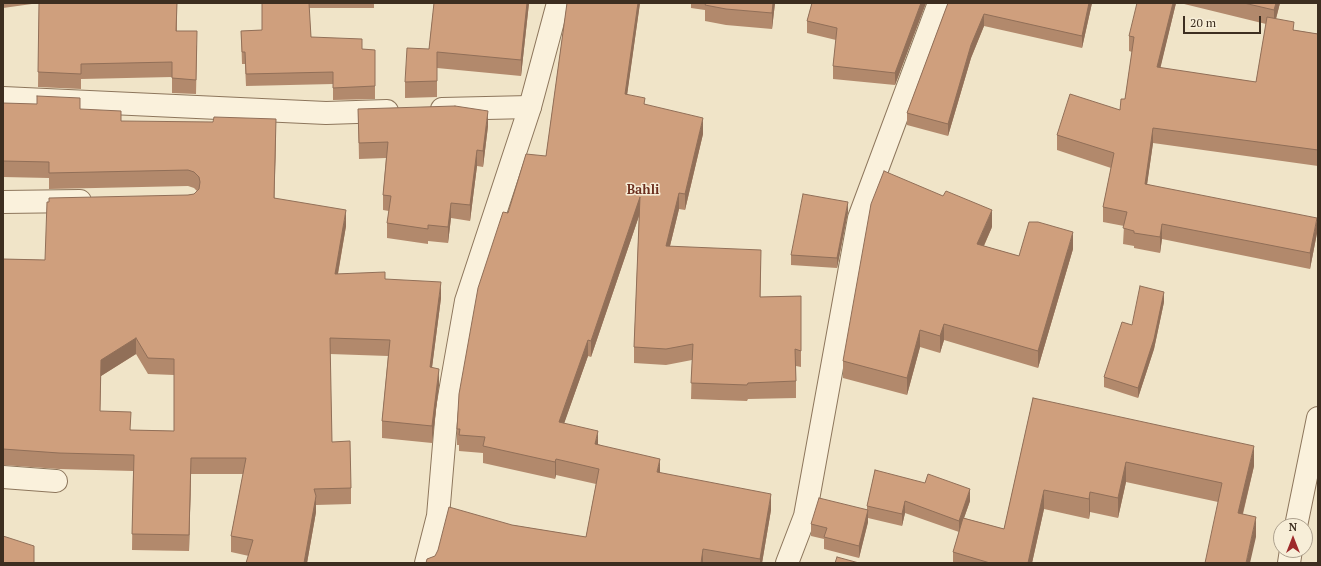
<!DOCTYPE html>
<style>
body{margin:0}
#map{position:relative;width:1321px;height:566px;overflow:hidden;background:#f0e4c8;font-family:"PT Serif",serif}
canvas{display:block}
.frame{position:absolute;inset:0;border:4px solid #3d2e20;pointer-events:none}
.north{position:absolute;left:1273px;top:518px;width:40px;height:40px;box-sizing:border-box;background:#f7eed8;border:1px solid #ada18e;border-radius:50%;rotate:0deg;font-size:11px;font-weight:700;line-height:16px;text-align:center;color:#3d2e20}
.north::after{content:'';display:block;margin:auto;width:14px;height:18px;background:#9e2a2b;clip-path:polygon(50% 0,100% 100%,50% 72%,0 100%)}
.scale{position:absolute;left:1183px;top:16px;width:78px;height:18px;box-sizing:border-box;border:2px solid #3d2e20;border-top:0;padding-left:5px;font-size:12px;line-height:14px;white-space:nowrap;color:#3d2e20;-webkit-text-stroke:3px #f7eed8;paint-order:stroke}
</style>
<div id="map">
<canvas width="1321" height="566"></canvas>
<div class="frame"></div>
<div class="north">N</div>
<div class="scale">20 m</div>
</div>
<script>
const c = document.querySelector('canvas').getContext('2d');
c.lineJoin = 'round';
function toPath(rows) {
  const path = new Path2D();
  for (const r of rows) {
    path.moveTo(r[0], r[1]);
    for (let i = 2; i < r.length; i += 2) path.lineTo(r[i], r[i + 1]);
  }
  return path;
}
function stroke(path, color, width, dash) {
  c.strokeStyle = color;
  c.lineWidth = width;
  c.lineCap = dash ? 'butt' : 'round';
  c.setLineDash(dash || []);
  c.stroke(path);
}
function fill(path, color) {
  c.fillStyle = color;
  c.fill(path, 'evenodd');
}
function label(font, color, halo, rows, align = 'center') {
  c.font = font + ' "PT Serif",serif';
  c.lineWidth = 3;
  c.setLineDash([]);
  c.textBaseline = 'middle';
  c.strokeStyle = halo;
  c.fillStyle = color;
  for (const [text, x, y, turn = 0] of rows) {
    c.save();
    c.translate(x, y);
    c.rotate((+turn || 0) * Math.PI / 180);
    c.textAlign = isNaN(turn) ? turn : align;
    if (halo) c.strokeText(text, 0, 0);
    c.fillText(text, 0, 0);
    c.restore();
  }
}
const minor = toPath([
 [3,98,326,113,387,111],
 [442,109,530,107],
 [3,202,80,201],
 [3,477,56,481],
 [1296,526,1318,418],
 [787,563,805,516,859,218,939,3],
 [1289,563,1291,550]
]);
const tertiary = toPath([
 [426,563,438,516,447,409,466,301,530,107,558,3]
]);
const wall = toPath([
 [3,3,177,3,177,31,197,46,196,94,172,93,172,77,81,79,81,89,38,87,39,3,3,8],
 [262,3,374,3,374,8,309,8,311,37,362,49,375,50,375,99,333,100,333,84,246,86,245,64,242,64,241,31,262,30],
 [434,3,529,3,521,76,437,68,437,97,405,98,405,82,429,49],
 [567,3,640,3,627,94,645,104,703,134,685,210,679,209,670,246,761,266,760,297,801,296,801,367,796,366,796,398,748,399,747,401,691,399,692,360,666,365,634,363,634,347,639,216,591,357,588,356,564,423,598,444,660,473,771,510,762,563,426,563,512,525,586,537,596,484,556,475,555,479,483,463,483,453,459,451,459,445,457,445,457,429,508,213,546,156],
 [691,3,775,3,772,29,726,25,705,21,705,10,691,8],
 [812,3,926,3,895,85,833,79,833,66,836,40,807,33,807,21],
 [948,3,1092,3,1082,48,984,26,971,58,948,136,907,125,907,113],
 [1176,3,1160,68,1256,82,1266,24,1180,3,1280,3,1276,19,1294,30,1318,34,1318,166,1153,143,1147,184,1317,233,1310,269,1162,239,1160,253,1134,248,1134,246,1123,244,1124,226,1103,222,1103,207,1111,168,1057,150,1057,135,1120,110,1125,99,1132,52,1129,51,1129,36],
 [3,103,80,109,121,121,276,135,274,198,346,226,338,274,385,279,441,298,432,367,439,385,432,443,382,438,382,421,388,356,330,354,332,442,351,488,351,504,316,505,316,512,307,563,246,563,249,556,231,552,231,536,243,474,191,474,189,551,132,550,133,471,59,469,3,465,3,259,45,260,188,195,194,194,197,191,194,188,188,186,49,189,49,178,3,177],
 [136,354,148,374,174,375,174,431,131,430,100,411,101,376],
 [358,109,488,126,483,167,477,166,470,221,451,218,448,243,428,241,428,244,387,238,387,223,389,211,383,210,383,195,386,158,359,159],
 [848,212,837,268,791,265,791,255],
 [992,227,984,246,1019,256,1073,249,1038,368,944,340,940,353,920,347,907,395,843,378,843,361],
 [1164,302,1154,349,1138,398,1104,387,1104,377,1132,325],
 [1033,398,1254,466,1243,514,1256,537,1218,502,1126,482,1118,518,1090,512,1089,519,1044,509,1032,563,953,563,953,552,959,532,905,513,902,526,868,518,868,522,859,558,824,549,824,539,811,536,811,524,867,510,867,506,875,470,970,501,964,518,1004,529]
]);
const shadedWall = toPath([
 [527,3,529,3,521,76,521,60],
 [638,3,640,3,625,110,625,94],
 [773,3,775,3,772,29,772,13],
 [921,3,926,3,895,85,895,73],
 [1089,3,1092,3,1082,48,1082,36],
 [1173,3,1176,3,1157,82,1157,67],
 [1276,3,1280,3,1274,26,1274,10],
 [984,14,984,26,971,58,948,136,948,124,971,45],
 [488,111,488,126,483,167,483,151],
 [703,118,703,134,685,210,685,194],
 [276,119,276,135,274,214,274,198],
 [1153,128,1153,143,1145,199,1145,184],
 [477,150,477,166,470,221,470,205],
 [679,193,679,209,666,262,666,246],
 [640,197,640,213,591,357,591,341],
 [848,202,848,212,837,268,837,258],
 [451,203,451,218,448,243,448,227],
 [346,210,346,226,335,290,335,274],
 [992,210,992,227,977,261,977,244],
 [1317,218,1317,233,1310,269,1310,253],
 [1162,224,1162,239,1160,253,1160,237],
 [1073,232,1073,249,1038,368,1038,351],
 [761,250,761,266,760,313,760,297],
 [441,282,441,298,430,383,430,367],
 [1164,292,1164,302,1154,349,1138,398,1138,388],
 [944,324,944,340,940,353,940,336],
 [920,330,920,347,907,395,907,378],
 [136,338,136,354,101,376,100,427,101,360],
 [588,340,588,356,559,438,559,422],
 [439,369,439,385,432,443,432,426],
 [598,431,598,447,595,444],
 [1254,446,1254,466,1238,533,1238,513],
 [4,448,4,465,3,465,3,449],
 [191,458,191,474,189,551,189,535],
 [556,459,556,475,555,479,555,462],
 [660,459,660,475,657,472],
 [1126,462,1126,482,1118,518,1118,498],
 [970,489,970,501,959,532,959,521],
 [1044,490,1044,509,1032,563,1028,563],
 [1090,492,1090,512,1089,519,1089,499],
 [771,494,771,510,762,563,760,563,760,559],
 [316,496,316,512,307,563,304,563],
 [905,501,905,513,902,526,902,514],
 [868,510,868,522,859,558,859,546],
 [1256,517,1256,537,1250,563,1246,563],
 [703,549,703,563,701,563]
]);
const building = toPath([
 [39,3,177,3,176,31,197,31,196,80,172,78,172,62,81,64,81,74,38,72,39,3],
 [262,3,309,3,311,37,362,39,362,49,375,50,375,86,333,88,333,72,246,74,245,52,242,52,241,31,262,30,262,3],
 [434,3,527,3,521,60,437,52,437,81,405,82,407,48,429,49,434,3],
 [567,3,638,3,625,94,645,98,644,104,703,118,685,194,679,193,666,246,761,250,760,297,801,296,801,351,795,349,796,381,748,383,747,385,691,383,693,344,666,349,634,347,640,197,591,341,588,340,559,422,598,431,595,444,660,459,657,472,771,494,760,559,703,549,701,563,426,563,427,559,435,556,438,550,449,507,512,525,586,537,599,469,556,459,555,462,483,446,485,437,459,435,460,429,457,429,459,394,478,288,503,212,508,213,526,154,546,156,567,3],
 [706,3,773,3,772,13,726,9,705,5,706,3],
 [812,3,921,3,895,73,833,66,837,28,807,21,812,3],
 [948,3,1089,3,1082,36,984,14,971,45,948,124,907,113,948,3],
 [1137,3,1173,3,1157,67,1256,82,1267,17,1294,22,1293,30,1318,34,1318,150,1153,128,1145,184,1317,218,1310,253,1162,224,1160,237,1134,233,1134,231,1123,228,1127,212,1103,207,1114,153,1057,135,1070,94,1120,110,1121,99,1125,99,1134,37,1129,36,1137,3],
 [1244,3,1276,3,1274,10,1244,3],
 [37,96,80,98,80,109,121,111,121,121,213,122,214,117,276,119,274,198,346,210,335,274,385,272,385,279,441,282,430,367,439,369,432,426,382,421,390,340,330,338,332,442,350,441,351,488,314,489,316,496,304,563,246,563,253,540,231,536,246,458,191,458,189,535,132,534,134,455,59,453,3,449,3,259,45,260,47,202,49,202,49,198,188,195,194,194,199,189,200,182,199,177,194,172,188,170,49,173,49,162,3,161,3,103,37,104,37,96],
 [136,338,148,358,174,359,174,431,130,430,131,412,100,411,101,360,136,338],
 [455,106,488,111,483,151,477,150,470,205,451,203,448,227,428,225,428,229,387,223,391,196,383,195,388,142,359,143,358,109,455,106],
 [884,171,943,196,946,191,992,210,977,244,1019,256,1029,222,1038,222,1073,232,1038,351,944,324,940,336,920,330,907,378,843,361,871,204,884,171],
 [803,194,848,202,837,258,791,255,803,194],
 [1140,286,1164,292,1154,339,1138,388,1104,377,1122,322,1132,325,1140,286],
 [1033,398,1254,446,1238,513,1256,517,1246,563,1205,563,1222,483,1126,462,1118,498,1090,492,1089,499,1044,490,1028,563,990,563,953,552,963,518,1004,529,1033,398],
 [875,470,925,483,928,474,970,489,959,521,905,501,902,514,867,506,875,470],
 [819,498,868,510,859,546,824,537,827,528,811,524,819,498],
 [3,536,34,546,34,563,3,563,3,536],
 [837,557,859,563,835,563,837,557]
]);
const quarterNames = [
 ["Bahli",643,190]
];
stroke(minor, '#8d765c', 24);
stroke(tertiary, '#8d765c', 24);
stroke(minor, '#faf1dc', 22);
stroke(tertiary, '#faf1dc', 22);
fill(wall, '#b2896c');
fill(shadedWall, '#916f58');
fill(building, '#cf9f7d');
stroke(building, '#916f58', 1);
label('bold 13px', '#6b2e1e', '#f7eed8', quarterNames);
</script>
